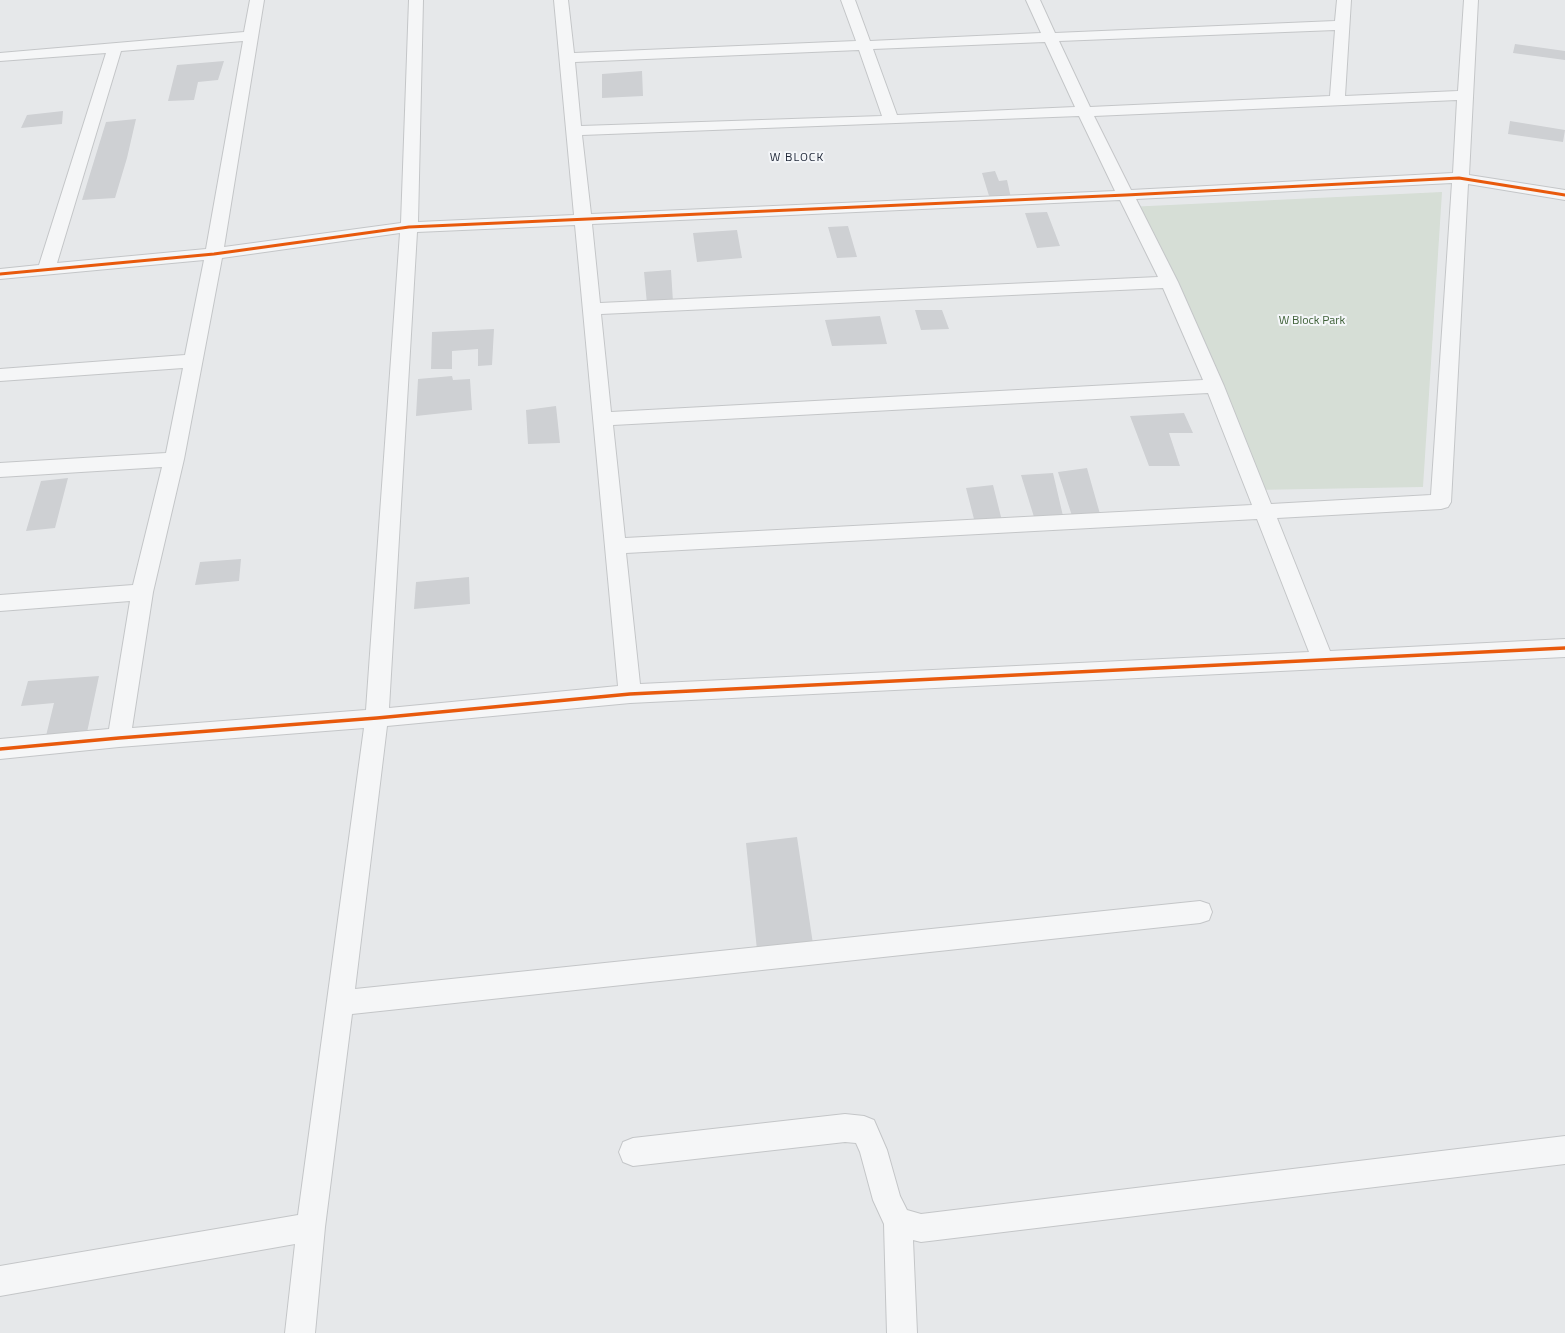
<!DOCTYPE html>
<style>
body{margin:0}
canvas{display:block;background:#e6e8ea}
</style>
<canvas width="1565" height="1333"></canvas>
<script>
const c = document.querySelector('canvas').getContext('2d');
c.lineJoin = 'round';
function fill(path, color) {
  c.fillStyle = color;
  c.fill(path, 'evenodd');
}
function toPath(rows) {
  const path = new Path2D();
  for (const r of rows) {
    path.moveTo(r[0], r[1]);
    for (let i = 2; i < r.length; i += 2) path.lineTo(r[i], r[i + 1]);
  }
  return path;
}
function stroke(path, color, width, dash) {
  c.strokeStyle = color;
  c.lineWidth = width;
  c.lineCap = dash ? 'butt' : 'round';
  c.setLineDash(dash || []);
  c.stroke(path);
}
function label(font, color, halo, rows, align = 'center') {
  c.font = font + ' "Titillium Web",sans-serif';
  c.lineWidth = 4;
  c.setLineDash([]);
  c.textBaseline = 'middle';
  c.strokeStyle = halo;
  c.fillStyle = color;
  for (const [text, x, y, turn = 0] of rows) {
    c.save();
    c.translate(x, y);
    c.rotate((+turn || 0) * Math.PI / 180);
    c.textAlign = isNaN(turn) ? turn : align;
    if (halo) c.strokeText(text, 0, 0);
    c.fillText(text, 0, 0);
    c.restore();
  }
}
const green = toPath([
 [1442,192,1423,487,1254,490,1128,207]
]);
const building = toPath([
 [1515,44,1565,51,1565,60,1513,53],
 [224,61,218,80,198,82,194,100,168,101,177,65],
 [642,71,643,96,602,98,602,74],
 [63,111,62,124,21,128,27,115],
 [136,119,127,158,115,198,82,200,106,122],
 [1510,121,1565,130,1563,142,1508,134],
 [995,171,999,181,1007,180,1011,198,990,199,982,173],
 [1047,212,1060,246,1037,248,1025,213],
 [848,226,857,257,837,258,828,227],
 [737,230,742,258,697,262,693,233],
 [671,270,673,302,647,304,644,272],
 [915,310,942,310,949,329,921,330],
 [880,316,887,344,832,346,825,320],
 [494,329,492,365,478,366,478,349,452,351,452,369,431,369,432,332],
 [452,376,453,380,470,379,472,410,416,416,418,379],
 [556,406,560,443,528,444,526,410],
 [1184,413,1193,433,1169,433,1180,466,1149,466,1130,416],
 [1087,468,1100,514,1072,516,1058,472],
 [1053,473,1063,516,1034,517,1021,475],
 [68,478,55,528,26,531,41,481],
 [993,485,1002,521,975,523,966,488],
 [241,559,239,581,195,585,200,562],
 [469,577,470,604,414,609,416,582],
 [99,676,86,737,45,740,54,703,21,706,28,681],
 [797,837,813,944,757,950,746,843]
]);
const minor = toPath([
 [250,0,264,0,224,247,401,223,409,0,423,0,418,222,574,215,554,0,568,0,574,53,856,41,841,0,855,0,870,41,1041,33,1026,0,1040,0,1055,33,1335,21,1337,0,1351,0,1345,96,1458,91,1464,0,1478,0,1469,175,1565,190,1565,200,1468,184,1451,502,1448,507,1441,509,1277,518,1330,651,1565,639,1565,657,630,703,387,726,355,989,1200,901,1209,904,1212,912,1209,920,1200,923,352,1014,325,1227,315,1333,285,1333,295,1244,0,1296,0,1266,298,1215,364,728,119,747,0,759,0,739,109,729,130,601,0,611,0,595,133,585,162,467,0,477,0,463,166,453,183,368,0,381,0,369,185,355,204,260,0,279,0,269,39,265,106,53,0,61,0,53,244,32,250,0],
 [1335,30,1330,96,1090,107,1059,41,1335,30],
 [243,41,206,249,57,263,121,51,243,41],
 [1045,42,1075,107,897,115,873,49,1045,42],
 [859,50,882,116,581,126,575,62,859,50],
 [1457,100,1453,173,1131,190,1094,116,1457,100],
 [1079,116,1115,191,591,214,582,135,1079,116],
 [1452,183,1431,495,1271,504,1224,386,1178,282,1136,199,1452,183],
 [1120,200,1158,277,600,303,592,224,1120,200],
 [575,225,618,686,389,708,417,232,575,225],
 [400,233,366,710,132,728,153,592,184,459,222,258,400,233],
 [1163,288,1203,380,611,412,601,314,1163,288],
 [1208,393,1252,505,625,538,613,425,1208,393],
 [1257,519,1309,652,640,684,626,553,1257,519],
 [845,1114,864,1116,874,1120,887,1150,900,1196,907,1210,921,1214,1565,1136,1565,1164,921,1242,913,1240,917,1333,887,1333,884,1224,873,1200,860,1152,856,1143,845,1142,633,1166,623,1162,619,1152,623,1142,633,1138,845,1114]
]);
const cyclewayFar1 = toPath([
 [0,274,214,254,409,227,1126,195,1459,178,1565,195]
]);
const cycleway = toPath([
 [0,749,119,738,377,718,630,694,1565,648]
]);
const farQuarternames = [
 ["W BLOCK",797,158]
];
const parkNames = [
 ["W Block Park",1312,321]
];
fill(green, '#d6ded6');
fill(building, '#ced0d3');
stroke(minor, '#c4c6c8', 2);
fill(minor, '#f5f6f7');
stroke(cyclewayFar1, '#e8590c', 3);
stroke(cycleway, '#e8590c', 3.5);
c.letterSpacing = '1px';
label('12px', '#1d2536', '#f4f6f9', farQuarternames);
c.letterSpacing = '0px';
label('12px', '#3f6138', '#f4f6f9', parkNames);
</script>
